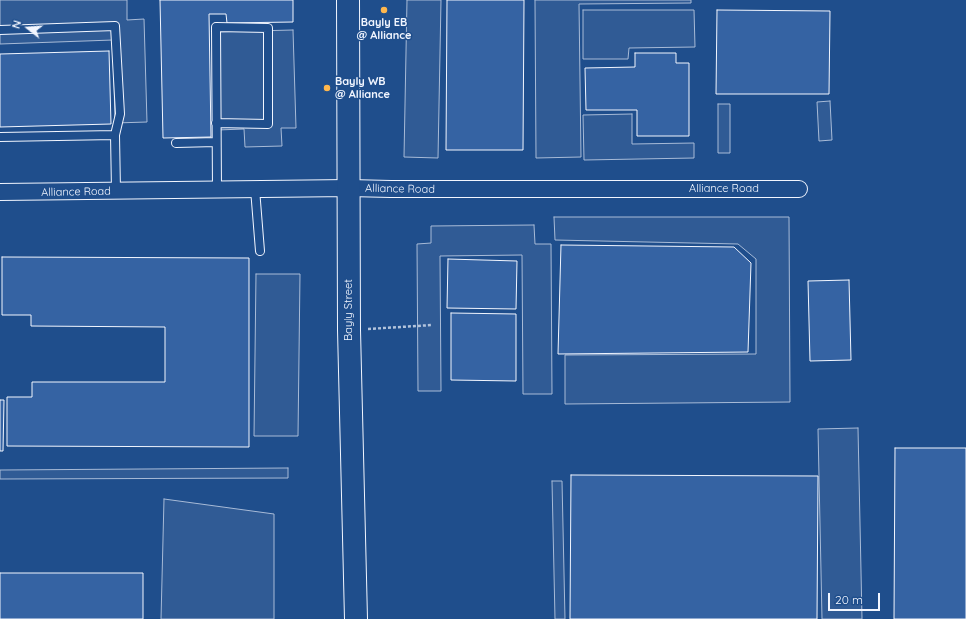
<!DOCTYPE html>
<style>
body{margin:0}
#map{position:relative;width:966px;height:619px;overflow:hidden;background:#1f4e8c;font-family:Quicksand,sans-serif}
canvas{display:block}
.north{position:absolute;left:8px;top:8px;width:40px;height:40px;-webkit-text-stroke:3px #1f4e8c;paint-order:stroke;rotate:287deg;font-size:11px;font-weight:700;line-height:16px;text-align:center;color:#f2f6ff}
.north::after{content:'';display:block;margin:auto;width:14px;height:18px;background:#f2f6ff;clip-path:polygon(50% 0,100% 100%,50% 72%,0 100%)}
.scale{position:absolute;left:828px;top:593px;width:52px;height:18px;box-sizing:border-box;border:2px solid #f2f6ff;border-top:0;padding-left:5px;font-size:12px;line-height:14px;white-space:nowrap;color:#f2f6ff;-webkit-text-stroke:3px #1f4e8c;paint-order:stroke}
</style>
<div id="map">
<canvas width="966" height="619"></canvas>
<div class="north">N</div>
<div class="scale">20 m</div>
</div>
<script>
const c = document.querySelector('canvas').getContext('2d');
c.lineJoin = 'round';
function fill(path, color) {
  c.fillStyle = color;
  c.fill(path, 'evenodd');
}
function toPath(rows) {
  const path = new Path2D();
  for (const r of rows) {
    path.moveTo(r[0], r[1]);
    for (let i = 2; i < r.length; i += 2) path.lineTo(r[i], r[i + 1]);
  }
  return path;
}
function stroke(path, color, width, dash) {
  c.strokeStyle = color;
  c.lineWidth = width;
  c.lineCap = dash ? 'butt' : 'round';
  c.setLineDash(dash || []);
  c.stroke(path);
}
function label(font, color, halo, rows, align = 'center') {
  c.font = font + ' Quicksand,sans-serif';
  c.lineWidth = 3;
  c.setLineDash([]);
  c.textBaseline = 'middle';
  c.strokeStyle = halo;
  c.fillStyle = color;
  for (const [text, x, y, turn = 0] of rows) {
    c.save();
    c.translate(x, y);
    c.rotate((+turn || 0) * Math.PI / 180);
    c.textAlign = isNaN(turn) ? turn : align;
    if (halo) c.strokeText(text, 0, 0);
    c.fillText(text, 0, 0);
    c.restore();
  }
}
const parking = toPath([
 [0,0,127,0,127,20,144,19,147,122,115,123,113,40,0,44,0,0],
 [407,0,441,0,438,158,404,157,407,0],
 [535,0,691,0,691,3,579,4,581,157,536,158,535,0],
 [583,10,694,10,695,47,629,48,628,59,583,59,583,10],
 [293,30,296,128,281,128,282,146,245,147,244,129,217,130,214,32,293,30],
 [830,101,832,140,819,141,817,102,830,101],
 [718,104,730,104,730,153,718,153,718,104],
 [632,114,632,144,694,143,694,158,584,160,583,115,632,114],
 [554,217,789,217,790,402,565,404,565,355,756,354,756,259,738,244,555,240,554,217],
 [534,225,535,244,551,244,552,394,523,394,522,255,440,256,441,391,418,391,417,244,431,243,431,226,534,225],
 [256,274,300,274,298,436,254,436,256,274],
 [858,428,862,619,822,619,818,429,858,428],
 [288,468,288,478,0,479,0,470,288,468],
 [552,481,562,481,565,619,555,619,552,481],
 [164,499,274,514,274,619,161,619,164,499]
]);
const building = toPath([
 [160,0,293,0,293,22,227,23,226,14,209,14,211,137,163,138,160,0],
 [447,0,524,0,523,150,446,150,447,0],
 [717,10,830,11,829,94,716,94,717,10],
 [109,51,111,124,0,127,0,54,109,51],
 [635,53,676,53,676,63,689,63,689,136,637,136,637,110,586,110,585,68,635,67,635,53],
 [561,245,734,247,751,263,748,352,558,354,561,245],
 [2,257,249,258,249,447,7,446,7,397,32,397,32,382,165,382,165,327,31,326,31,315,2,315,2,257],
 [448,259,517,261,516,309,447,308,448,259],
 [849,280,851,360,810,361,808,281,849,280],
 [451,313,516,314,516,381,451,380,451,313],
 [0,400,4,400,3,451,0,451,0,400],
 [895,448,966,448,966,619,894,619,895,448],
 [571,475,818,476,817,619,570,619,571,475],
 [0,573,143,573,143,619,0,619,0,573]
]);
const path = toPath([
 [368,329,432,325]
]);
const service = toPath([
 [0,30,115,26,120,114,115,135,116,191],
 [216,123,268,124,268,28,216,27,217,190],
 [0,137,115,135],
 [176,143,216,142],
 [255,189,260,251]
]);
const minor = toPath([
 [0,192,349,188,391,189,799,189]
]);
const secondary = toPath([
 [348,0,349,330,356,619]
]);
const markers = [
 [384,10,4,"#ffb74d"],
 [327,88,4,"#ffb74d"]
];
const poiNames = [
 ["Bayly EB",384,23],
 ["@ Alliance",384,36],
 ["Bayly WB",335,82,"left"],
 ["@ Alliance",335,95,"left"]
];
const streetNames = [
 ["Alliance Road",400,189,1],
 ["Alliance Road",724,189],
 ["Alliance Road",76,192,-1],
 ["Bayly Street",349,310,-90]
];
fill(parking, '#305b95');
stroke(parking, '#a8bbd7', 1);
fill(building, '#3563a3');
stroke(building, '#f2f6ff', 1);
stroke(service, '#f2f6ff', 10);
stroke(minor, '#f2f6ff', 18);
stroke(secondary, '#f2f6ff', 24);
stroke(path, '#b3c4dc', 2.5, [3, 2]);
stroke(service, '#1f4e8c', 8);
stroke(minor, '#1f4e8c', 16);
stroke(secondary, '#1f4e8c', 22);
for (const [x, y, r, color] of markers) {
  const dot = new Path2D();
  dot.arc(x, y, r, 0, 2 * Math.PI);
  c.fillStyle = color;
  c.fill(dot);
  stroke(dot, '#1f4e8c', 1.5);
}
label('bold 11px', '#f2f6ff', '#1f4e8c', poiNames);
label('11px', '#f2f6ff', '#1f4e8c', streetNames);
</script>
